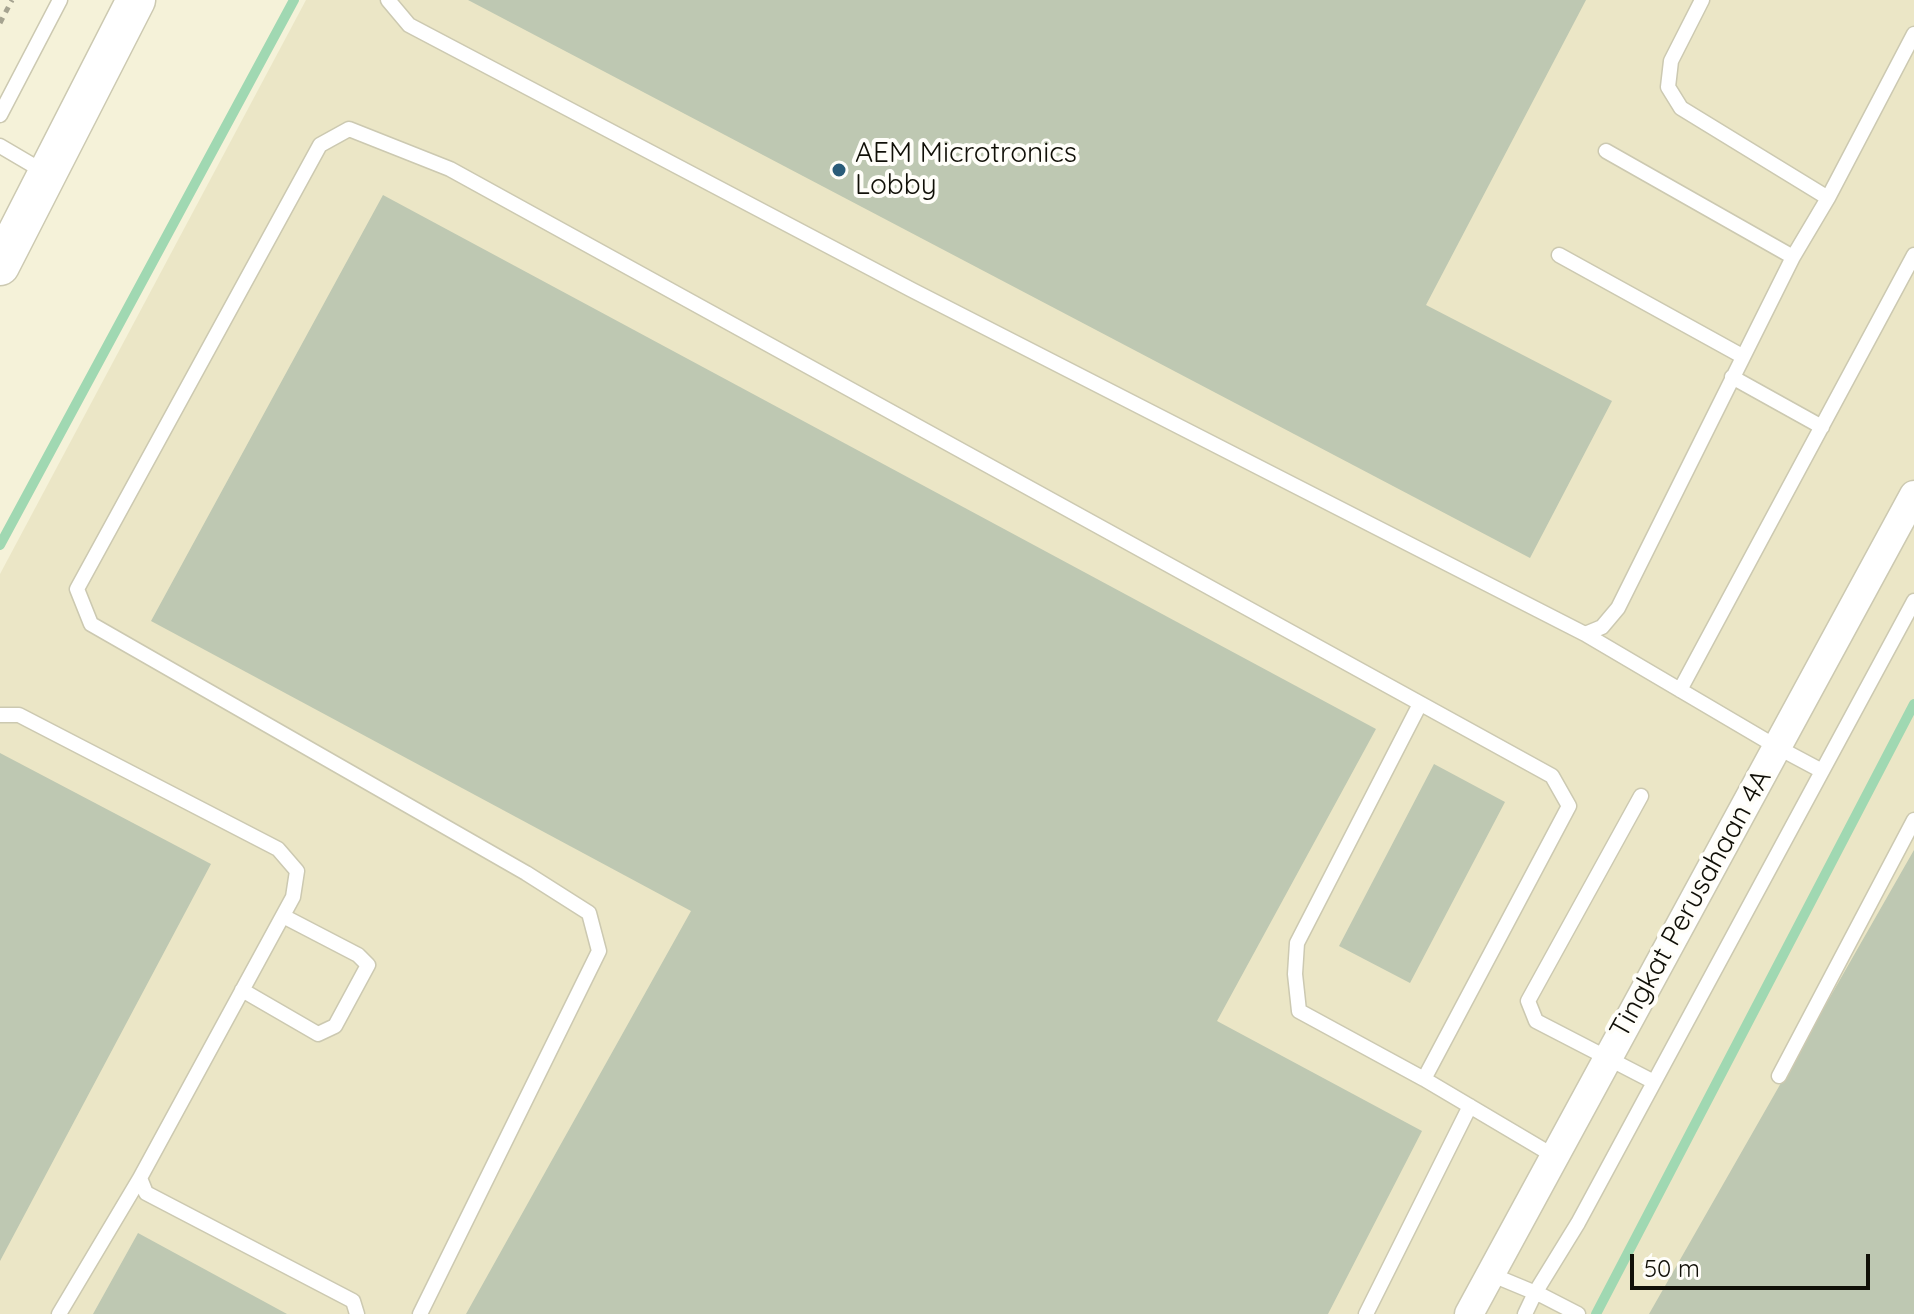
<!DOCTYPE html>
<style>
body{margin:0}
#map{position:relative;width:1914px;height:1314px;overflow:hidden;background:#f5f2d9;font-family:Quicksand,sans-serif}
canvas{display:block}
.scale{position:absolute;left:1630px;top:1254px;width:240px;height:36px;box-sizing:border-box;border:4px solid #100f07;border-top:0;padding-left:10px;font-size:24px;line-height:28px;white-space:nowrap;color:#100f07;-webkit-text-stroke:6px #fffef9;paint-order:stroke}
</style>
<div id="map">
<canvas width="1914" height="1314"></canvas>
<div class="scale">50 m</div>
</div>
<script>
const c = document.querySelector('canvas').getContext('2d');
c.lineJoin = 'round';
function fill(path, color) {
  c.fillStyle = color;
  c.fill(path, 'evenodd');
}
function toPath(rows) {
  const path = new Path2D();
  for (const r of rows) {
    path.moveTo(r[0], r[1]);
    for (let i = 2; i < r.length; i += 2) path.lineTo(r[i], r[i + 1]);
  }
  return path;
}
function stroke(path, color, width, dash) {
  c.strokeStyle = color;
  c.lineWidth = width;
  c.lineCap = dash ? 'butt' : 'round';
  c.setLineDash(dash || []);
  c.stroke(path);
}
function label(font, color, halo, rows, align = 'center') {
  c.font = font + ' Quicksand,sans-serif';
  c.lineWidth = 8;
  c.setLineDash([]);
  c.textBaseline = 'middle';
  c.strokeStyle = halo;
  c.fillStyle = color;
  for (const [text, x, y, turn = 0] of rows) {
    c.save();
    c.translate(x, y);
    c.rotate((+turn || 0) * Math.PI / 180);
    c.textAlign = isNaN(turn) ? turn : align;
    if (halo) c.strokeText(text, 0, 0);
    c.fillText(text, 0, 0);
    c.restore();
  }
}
const built = toPath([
 [306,0,1914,0,1914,1314,0,1314,0,574]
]);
const stream = toPath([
 [0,545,294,0],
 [1596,1314,1914,704]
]);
const building = toPath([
 [468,0,1586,0,1426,305,1612,401,1530,558],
 [383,195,1376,729,1217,1021,1422,1131,1328,1314,466,1314,691,911,151,621],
 [0,753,211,864,0,1261],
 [1434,764,1505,802,1410,983,1339,946],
 [1914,850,1914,1314,1649,1314],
 [138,1233,287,1314,93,1314]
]);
const path = toPath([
 [0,23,12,0]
]);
const lane = toPath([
 [388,0,409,25,912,290,1585,634,1602,627,1618,608,1793,257,1828,198,1914,34],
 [1702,0,1671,61,1668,87,1681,108,1828,198],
 [0,115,60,0],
 [0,146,46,173],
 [1606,151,1793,257],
 [1559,255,1742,356],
 [1732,377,1822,427],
 [1585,634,1777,747,1822,771],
 [1680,690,1914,255],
 [1420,704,1297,943,1295,974,1299,1011,1424,1079,1554,1156],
 [0,715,19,715,278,849,297,871,293,897,140,1178,146,1193,353,1301,357,1314],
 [1641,796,1528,1001,1536,1021,1654,1082],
 [242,990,318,1034,335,1026,368,965,358,955,283,916],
 [1779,1076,1914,820],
 [1490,1274,1543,1296,1578,1314],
 [59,1314,140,1178],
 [420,1314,599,951,589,913,526,873,91,624,77,589,320,145,349,129,450,169,1552,776,1569,806,1424,1079],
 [1366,1314,1470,1106],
 [1525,1314,1535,1293,1578,1223,1914,601]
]);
const street = toPath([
 [1469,1314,1914,495]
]);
const secondary = toPath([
 [0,266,136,0]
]);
const markers = [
 [839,170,8,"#2a5c79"]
];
const poiNames = [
 ["AEM Microtronics",855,154],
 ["Lobby",855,186]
];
const streetNames = [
 ["Tingkat Perusahaan 4A",1691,904,-61]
];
fill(built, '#ebe6c6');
stroke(stream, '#a0d8b2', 10);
fill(building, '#bec8b2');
stroke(lane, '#ccc9b1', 17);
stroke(street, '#ccc9b1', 31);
stroke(secondary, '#ccc9b1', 41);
stroke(path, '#a5a390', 5, [6, 6]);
stroke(lane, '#fff', 14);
stroke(street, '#fff', 28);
stroke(secondary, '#fff', 38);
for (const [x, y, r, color] of markers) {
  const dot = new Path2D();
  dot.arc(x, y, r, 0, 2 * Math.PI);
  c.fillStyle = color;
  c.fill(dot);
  stroke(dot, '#fffef9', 3);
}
label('28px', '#100f07', '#fffef9', poiNames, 'left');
label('28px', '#100f07', '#fffef9', streetNames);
</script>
